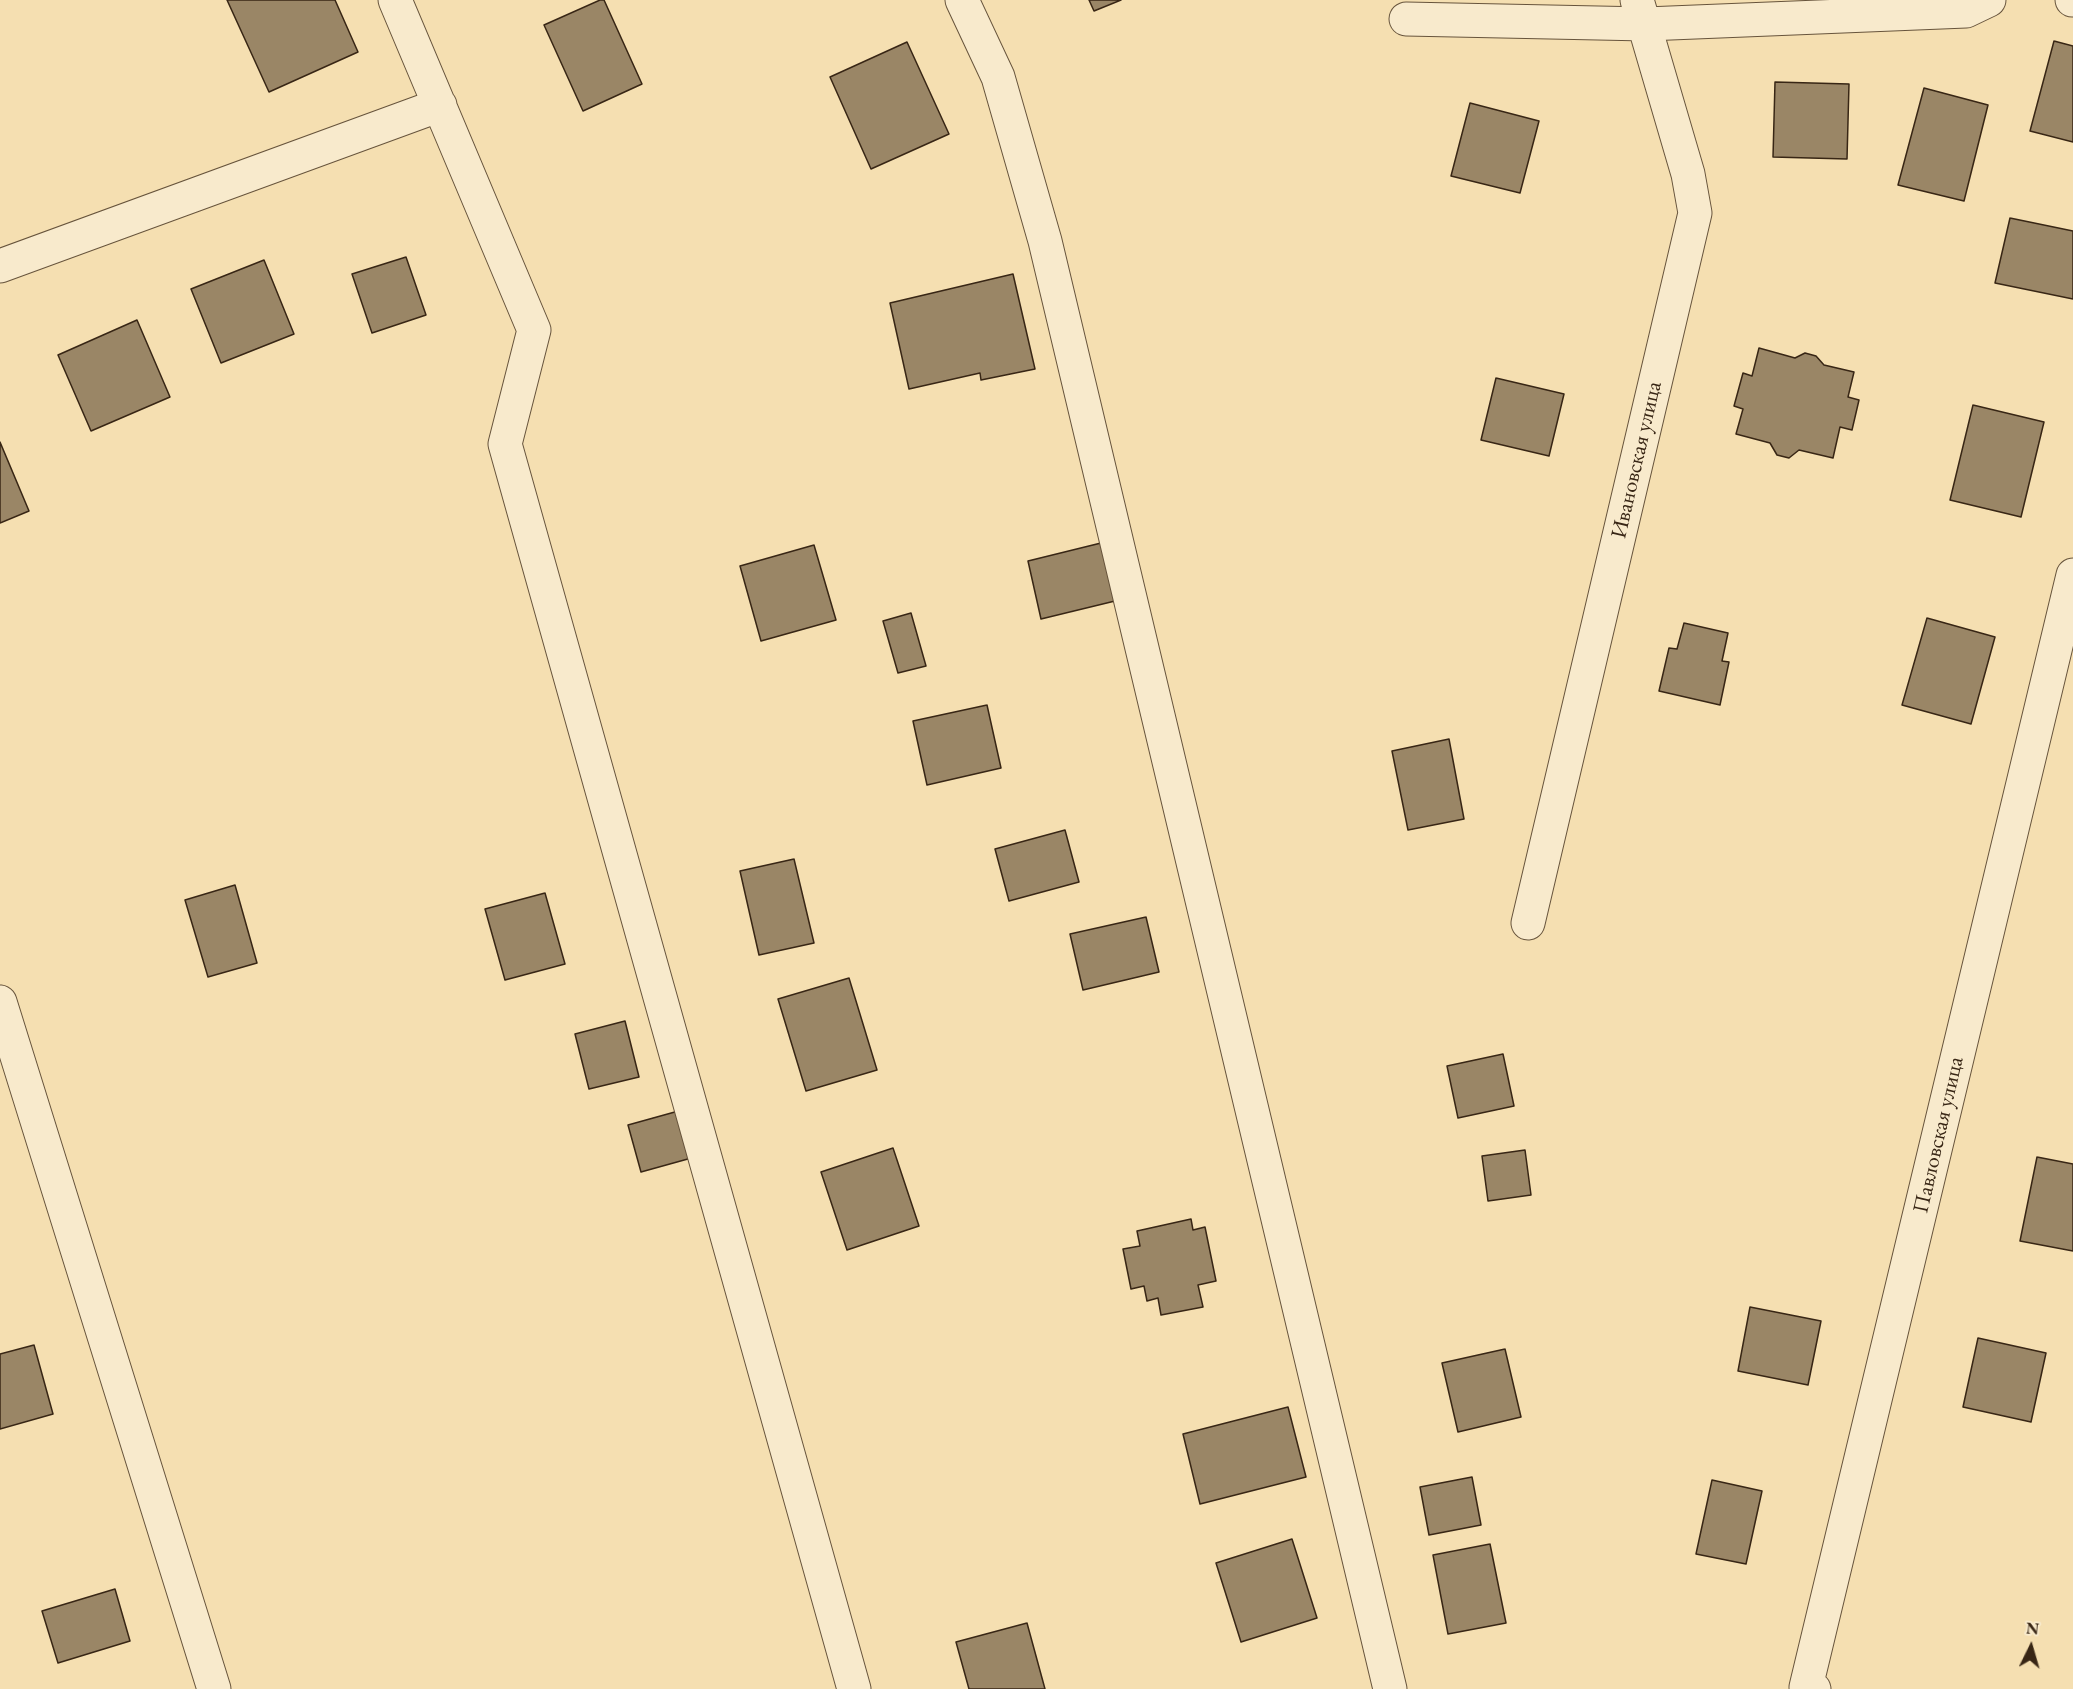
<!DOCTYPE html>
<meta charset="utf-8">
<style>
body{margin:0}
#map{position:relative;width:2073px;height:1689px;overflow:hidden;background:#f5dfb1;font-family:"EB Garamond",serif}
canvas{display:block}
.north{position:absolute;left:2001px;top:1617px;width:60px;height:60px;-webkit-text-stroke:4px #f8eacc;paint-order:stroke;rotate:5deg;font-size:16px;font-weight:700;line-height:24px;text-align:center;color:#382615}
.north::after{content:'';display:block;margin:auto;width:21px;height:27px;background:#382615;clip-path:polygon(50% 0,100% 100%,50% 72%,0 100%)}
</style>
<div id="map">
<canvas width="2073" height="1689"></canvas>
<div class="north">N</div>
</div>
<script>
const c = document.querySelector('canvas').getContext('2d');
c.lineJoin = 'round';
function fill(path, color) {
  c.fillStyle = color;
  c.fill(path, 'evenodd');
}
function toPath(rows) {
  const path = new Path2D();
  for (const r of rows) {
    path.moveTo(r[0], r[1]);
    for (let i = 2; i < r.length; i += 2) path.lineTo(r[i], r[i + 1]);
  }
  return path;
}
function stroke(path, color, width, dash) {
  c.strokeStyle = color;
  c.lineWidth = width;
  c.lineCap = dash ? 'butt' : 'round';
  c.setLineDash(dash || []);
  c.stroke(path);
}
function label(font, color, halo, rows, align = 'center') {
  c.font = font + ' "EB Garamond",serif';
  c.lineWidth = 4.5;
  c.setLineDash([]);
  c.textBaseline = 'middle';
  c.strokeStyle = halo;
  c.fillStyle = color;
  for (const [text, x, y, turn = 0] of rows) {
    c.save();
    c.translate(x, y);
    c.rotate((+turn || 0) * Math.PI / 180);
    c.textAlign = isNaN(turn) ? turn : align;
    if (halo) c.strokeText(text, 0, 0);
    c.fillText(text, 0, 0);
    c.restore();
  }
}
const building = toPath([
 [227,0,335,0,358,52,269,92,227,0],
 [600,0,604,0,642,84,583,111,544,25,600,0],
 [1089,0,1121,0,1094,11,1089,0],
 [2054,41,2073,46,2073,142,2030,131,2054,41],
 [907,42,949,134,871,169,830,77,907,42],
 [1775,82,1849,84,1847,159,1773,157,1775,82],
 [1924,88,1988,105,1964,201,1898,185,1924,88],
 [1470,103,1539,121,1520,193,1451,176,1470,103],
 [2010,218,2073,231,2073,299,1995,283,2010,218],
 [406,257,426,315,372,333,352,274,406,257],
 [264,260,294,334,221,363,191,289,264,260],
 [1013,274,1035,369,981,380,980,373,909,389,890,303,1013,274],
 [137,320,170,397,91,431,58,355,137,320],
 [1759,348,1795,358,1805,353,1816,356,1824,365,1854,372,1848,397,1859,400,1852,430,1840,427,1833,458,1799,450,1789,458,1777,455,1770,443,1736,434,1743,409,1734,406,1743,373,1752,376,1759,348],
 [1496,378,1564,394,1549,456,1481,440,1496,378],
 [1973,405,2044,422,2021,517,1950,500,1973,405],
 [0,442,29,511,0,523,0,442],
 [1101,543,1115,601,1041,619,1028,561,1101,543],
 [814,545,836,620,761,641,740,566,814,545],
 [911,613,926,666,898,673,883,621,911,613],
 [1927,618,1995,637,1971,724,1902,705,1927,618],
 [1684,623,1728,633,1722,661,1729,662,1720,705,1659,691,1669,648,1677,649,1684,623],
 [987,705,1001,768,927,785,913,721,987,705],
 [1449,739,1464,819,1408,830,1392,751,1449,739],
 [1065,830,1079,882,1009,901,995,849,1065,830],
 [794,859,814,943,759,955,740,871,794,859],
 [235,885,257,963,208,977,185,900,235,885],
 [545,893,565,964,505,980,485,909,545,893],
 [1146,917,1159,972,1083,990,1070,934,1146,917],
 [849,978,877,1070,806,1091,778,999,849,978],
 [625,1021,639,1077,589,1089,575,1034,625,1021],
 [1503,1054,1514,1106,1458,1118,1447,1066,1503,1054],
 [682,1110,695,1157,641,1172,628,1125,682,1110],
 [893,1148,919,1226,847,1250,821,1172,893,1148],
 [1525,1150,1531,1195,1488,1201,1482,1156,1525,1150],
 [2037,1157,2073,1164,2073,1251,2020,1241,2037,1157],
 [1191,1219,1193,1230,1205,1227,1216,1281,1198,1285,1203,1307,1161,1315,1158,1298,1147,1301,1144,1286,1131,1289,1123,1249,1140,1246,1137,1231,1191,1219],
 [1750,1307,1821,1321,1808,1385,1738,1371,1750,1307],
 [1978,1338,2046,1353,2031,1422,1963,1407,1978,1338],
 [34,1345,53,1414,0,1429,0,1354,34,1345],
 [1505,1349,1521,1417,1458,1432,1442,1363,1505,1349],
 [1288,1407,1306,1477,1200,1504,1183,1434,1288,1407],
 [1472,1477,1481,1525,1429,1535,1420,1487,1472,1477],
 [1712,1480,1762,1491,1746,1564,1696,1554,1712,1480],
 [1292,1539,1317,1618,1241,1642,1216,1563,1292,1539],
 [1490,1544,1506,1623,1448,1634,1433,1555,1490,1544],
 [115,1589,130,1641,58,1663,42,1611,115,1589],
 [1027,1623,1045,1689,969,1689,956,1642,1027,1623]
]);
const minor = toPath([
 [395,0,534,330,505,444,854,1689],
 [962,0,998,77,1045,241,1390,1689],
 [2072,0,2073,0],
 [1406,19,1646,24,1966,11,1989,0],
 [0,266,440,105],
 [1528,923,1695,213,1688,174,1637,0],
 [0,1002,214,1689],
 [1814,1689,1806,1687,2073,575]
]);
const streetNames = [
 ["Ивановская улица",1637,460,-77],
 ["Павловская улица",1939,1135,-77]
];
fill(building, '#9a8666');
stroke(building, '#382615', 1.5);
stroke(minor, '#67543c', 35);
stroke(minor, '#f8eacc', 33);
label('22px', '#382615', '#f8eacc', streetNames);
</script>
